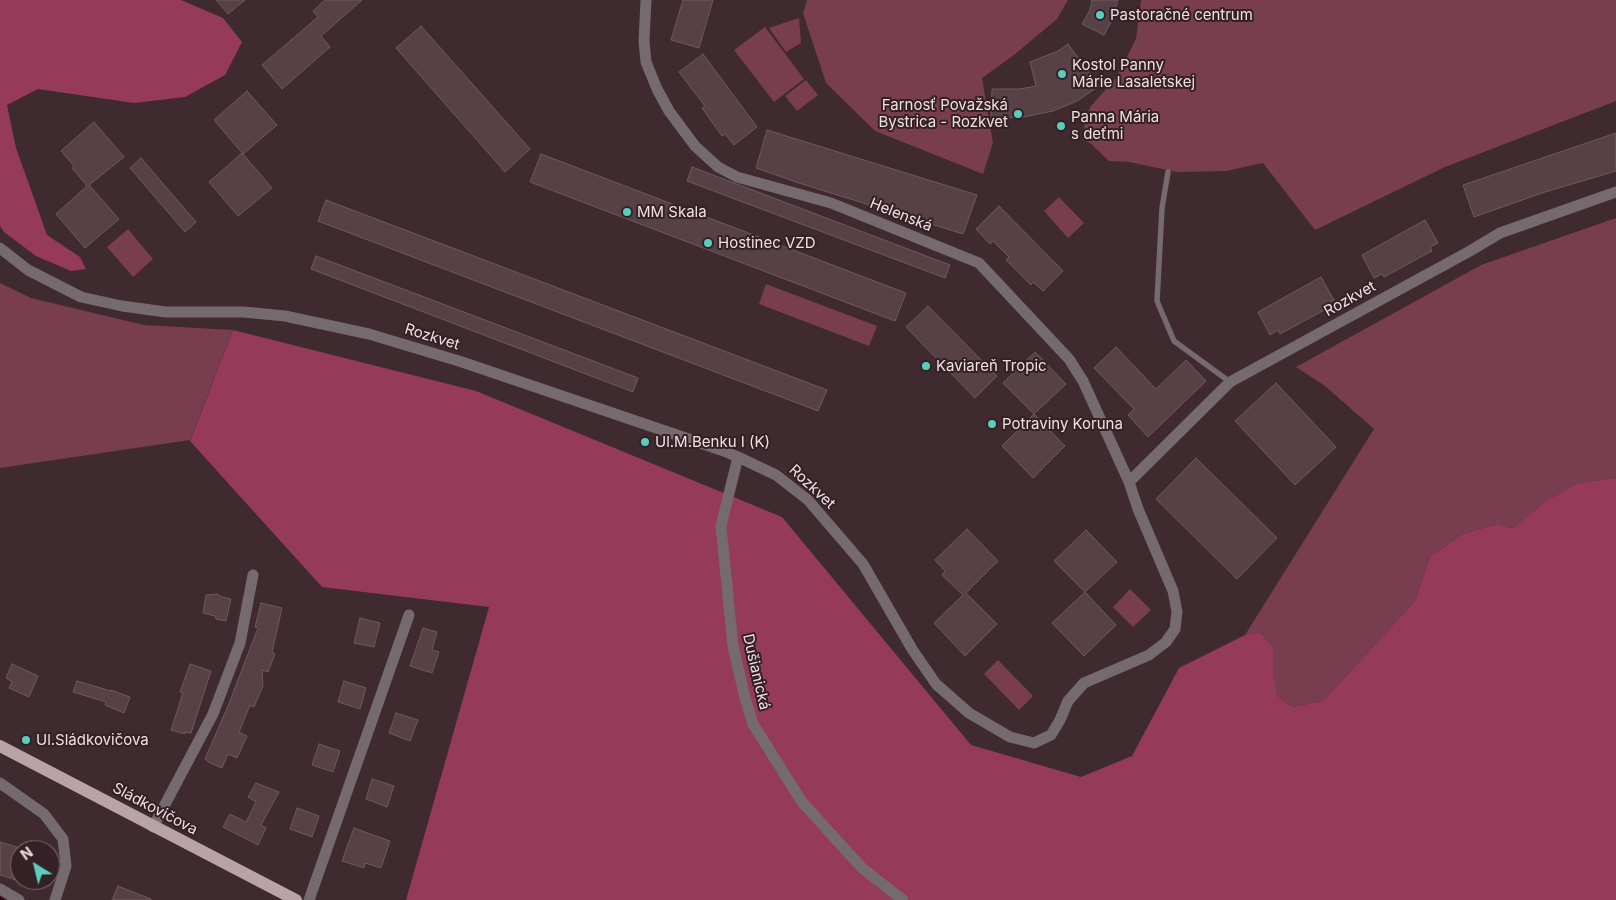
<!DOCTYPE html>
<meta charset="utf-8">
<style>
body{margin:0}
#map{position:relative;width:1616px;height:900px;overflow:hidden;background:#3e2a2f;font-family:Inter,sans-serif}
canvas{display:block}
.north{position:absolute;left:10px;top:840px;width:50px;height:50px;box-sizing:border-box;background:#342025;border:1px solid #7f6d71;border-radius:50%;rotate:324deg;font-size:14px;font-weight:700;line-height:20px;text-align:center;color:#efe0e4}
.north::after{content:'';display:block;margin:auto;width:18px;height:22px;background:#5acebd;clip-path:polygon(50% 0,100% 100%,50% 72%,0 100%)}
</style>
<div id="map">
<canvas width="1616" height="900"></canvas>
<div class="north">N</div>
</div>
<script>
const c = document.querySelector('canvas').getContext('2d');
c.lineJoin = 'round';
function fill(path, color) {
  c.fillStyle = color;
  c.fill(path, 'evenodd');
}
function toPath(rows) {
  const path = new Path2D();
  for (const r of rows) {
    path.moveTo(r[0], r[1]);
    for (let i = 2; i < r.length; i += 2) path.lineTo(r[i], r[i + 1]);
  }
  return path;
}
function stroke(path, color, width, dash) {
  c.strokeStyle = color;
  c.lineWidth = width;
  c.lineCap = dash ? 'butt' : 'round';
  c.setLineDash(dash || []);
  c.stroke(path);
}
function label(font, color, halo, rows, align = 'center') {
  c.font = font + ' Inter,sans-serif';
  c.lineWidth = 4;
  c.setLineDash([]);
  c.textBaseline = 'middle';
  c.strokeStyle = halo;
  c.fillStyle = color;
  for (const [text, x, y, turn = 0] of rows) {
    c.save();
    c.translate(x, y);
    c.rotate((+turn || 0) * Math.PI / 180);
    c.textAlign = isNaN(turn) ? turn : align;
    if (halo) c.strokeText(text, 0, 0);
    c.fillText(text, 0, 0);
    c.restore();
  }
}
const green = toPath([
 [807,0,1068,0,1057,19,1014,55,982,78,993,143,983,174,875,131,826,83,803,13],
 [1141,0,1616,0,1616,101,1445,167,1315,230,1263,163,1226,171,1177,172,1129,162,1109,161,1091,144,1083,139,1085,119,1091,106,1116,78,1136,39],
 [799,18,801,43,786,52,769,28],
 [765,27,804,79,774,102,734,50],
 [806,80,818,95,797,111,785,96],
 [1059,197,1084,223,1068,238,1044,211],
 [1616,218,1616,478,1578,483,1546,501,1513,528,1497,524,1462,534,1430,557,1415,601,1323,701,1292,707,1278,696,1273,673,1273,647,1260,632,1245,635,1374,429,1325,386,1296,367,1481,265],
 [128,229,153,259,133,277,107,247],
 [0,283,31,298,144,325,233,330,190,440,0,468],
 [766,284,877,326,869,346,759,304],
 [1130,589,1151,610,1133,627,1113,607],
 [998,660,1033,696,1019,710,984,674]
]);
const forest = toPath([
 [0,0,181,0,223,18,242,42,225,75,185,97,134,103,38,89,7,105,16,148,47,235,80,257,86,269,71,271,36,256,4,232,0,226],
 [233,330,476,391,782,517,971,745,1081,777,1132,756,1179,668,1245,635,1260,632,1273,647,1273,673,1278,696,1292,707,1323,701,1415,601,1430,557,1462,534,1497,524,1513,528,1546,501,1578,483,1616,478,1616,900,406,900,489,607,322,587,190,441]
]);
const stream = toPath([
 [0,899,2,900]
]);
const building = toPath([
 [216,0,245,0,228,14,216,0],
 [325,0,362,0,321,36,330,47,282,89,262,65,318,17,313,11,325,0],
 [683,0,713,0,699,48,671,40,683,0],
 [1092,0,1118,0,1112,20,1104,35,1082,24,1090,10,1092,0],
 [421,26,530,149,505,172,396,48,421,26],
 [1068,44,1099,86,1077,101,1053,111,1024,117,991,118,992,89,1020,89,1036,86,1030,62,1058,51,1068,44],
 [703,54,757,127,734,145,725,134,722,136,702,108,705,106,679,72,703,54],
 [247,91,277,125,243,154,214,120,247,91],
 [94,122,124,157,89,185,119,219,85,248,56,214,87,186,72,168,74,166,61,151,94,122],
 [767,130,977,195,963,234,802,184,756,168,767,130],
 [1616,133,1616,171,1545,192,1474,217,1463,185,1616,133],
 [242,153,272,188,238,216,209,182,242,153],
 [541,154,906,293,895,321,530,182,541,154],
 [141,158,196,222,185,232,130,168,141,158],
 [692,167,950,265,945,278,687,181,692,167],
 [326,200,827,390,818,411,318,221,326,200],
 [999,206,1063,271,1043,291,1033,282,1031,285,1006,260,1009,257,993,241,990,244,976,229,999,206],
 [1425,220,1438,243,1430,247,1432,251,1384,277,1382,274,1374,278,1362,255,1425,220],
 [316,256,638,378,633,392,311,269,316,256],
 [1321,277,1334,300,1326,305,1328,308,1280,334,1278,330,1270,335,1258,312,1321,277],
 [928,306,997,376,975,398,906,327,928,306],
 [1116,347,1156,389,1186,360,1206,381,1148,437,1128,415,1134,409,1094,368,1116,347],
 [1035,352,1066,384,1034,414,1003,383,1035,352],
 [1276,383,1336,447,1295,485,1235,421,1276,383],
 [1034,414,1065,446,1033,478,1002,446,1034,414],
 [1196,458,1277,538,1237,579,1156,499,1196,458],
 [967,529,998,561,966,593,997,624,965,656,934,623,963,595,942,575,945,571,935,560,967,529],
 [1086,530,1117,562,1085,592,1116,625,1084,656,1052,623,1085,592,1054,561,1086,530],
 [217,594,222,597,231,599,226,621,216,619,215,616,203,613,206,595,217,594],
 [261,603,282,608,272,652,275,654,268,672,262,670,263,686,254,707,250,705,239,732,247,736,237,758,228,754,222,768,210,763,205,759,228,706,258,628,255,627,261,603],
 [360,618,380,623,374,647,354,643,360,618],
 [423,628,437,632,432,650,439,652,432,673,410,666,423,628],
 [12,664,38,676,29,697,9,688,12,682,6,678,12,664],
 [190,664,211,671,191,733,185,732,185,734,171,730,183,693,180,692,190,664],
 [77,681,111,691,111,690,130,697,124,713,105,705,106,702,73,692,77,681],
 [344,681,366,688,360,709,338,702,344,681],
 [396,713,418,720,410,741,389,733,396,713],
 [319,744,340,751,333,772,312,765,319,744],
 [372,779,394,786,387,807,366,799,372,779],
 [256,783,279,792,261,825,266,828,258,845,223,827,230,814,246,822,256,802,248,797,256,783],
 [297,808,319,816,312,837,290,829,297,808],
 [354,828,390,841,381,868,365,863,364,868,342,861,354,828],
 [0,842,20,848,20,881,0,875,0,842],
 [118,886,151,899,151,900,112,900,118,886]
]);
const lane = toPath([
 [1168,172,1162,208,1157,301,1174,341,1230,382]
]);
const street = toPath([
 [0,248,28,270,81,297,122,306,166,312,244,312,285,316,369,334,462,362,724,451,738,457,776,475,808,500,863,564,912,649,936,684,969,713,1010,737,1034,743,1051,735,1060,720,1068,701,1084,683,1149,655,1166,642,1175,629,1177,612,1173,591,1138,509,1129,482,1083,381,1069,359,979,263,831,203,737,177,718,167,695,146,669,111,657,89,646,62,644,41,646,0],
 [738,457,721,526,733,646,745,698,753,724,802,802,862,868,903,900],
 [1129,482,1230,382,1470,251,1500,233,1616,192],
 [0,783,44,814,63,839,66,866,55,900],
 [153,827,213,714,240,643,253,575],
 [0,889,19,900],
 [309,900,409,615]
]);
const primary = toPath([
 [0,746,296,900]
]);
const markers = [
 [1100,15,5,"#5acebd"],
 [1062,74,5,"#5acebd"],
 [1018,114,5,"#5acebd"],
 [1061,126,5,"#5acebd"],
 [627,212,5,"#5acebd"],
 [708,243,5,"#5acebd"],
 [926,366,5,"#5acebd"],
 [992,424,5,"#5acebd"],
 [645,442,5,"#5acebd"],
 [26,740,5,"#5acebd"]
];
const poiNames = [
 ["Pastoračné centrum",1110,15],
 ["Kostol Panny",1072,65],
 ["Márie Lasaletskej",1072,82],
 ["Farnosť Považská",1008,105,"right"],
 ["Bystrica - Rozkvet",1008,122,"right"],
 ["Panna Mária",1071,117],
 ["s deťmi",1071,134],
 ["MM Skala",637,212],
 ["Hostinec VZD",718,243],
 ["Kaviareň Tropic",936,366],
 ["Potraviny Koruna",1002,424],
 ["Ul.M.Benku I (K)",655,442],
 ["Ul.Sládkovičova",36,740]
];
const streetNames = [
 ["Helenská",901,215,22],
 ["Rozkvet",1350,299,-29],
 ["Rozkvet",432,337,17],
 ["Rozkvet",812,487,43],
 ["Dušianická",756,672,77],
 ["Sládkovičova",155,809,28]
];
fill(green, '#783d4f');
fill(forest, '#953b59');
stroke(stream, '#340618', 4.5);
fill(building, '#574146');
stroke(building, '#70595e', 1);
stroke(lane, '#756a6d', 5.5);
stroke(street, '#756a6d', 11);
stroke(primary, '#baa3a8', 12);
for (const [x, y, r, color] of markers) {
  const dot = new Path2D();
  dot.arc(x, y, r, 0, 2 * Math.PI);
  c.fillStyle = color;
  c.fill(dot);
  stroke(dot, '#342025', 2);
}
label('15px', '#efe0e4', '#342025', poiNames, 'left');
label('15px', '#efe0e4', '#342025', streetNames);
</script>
